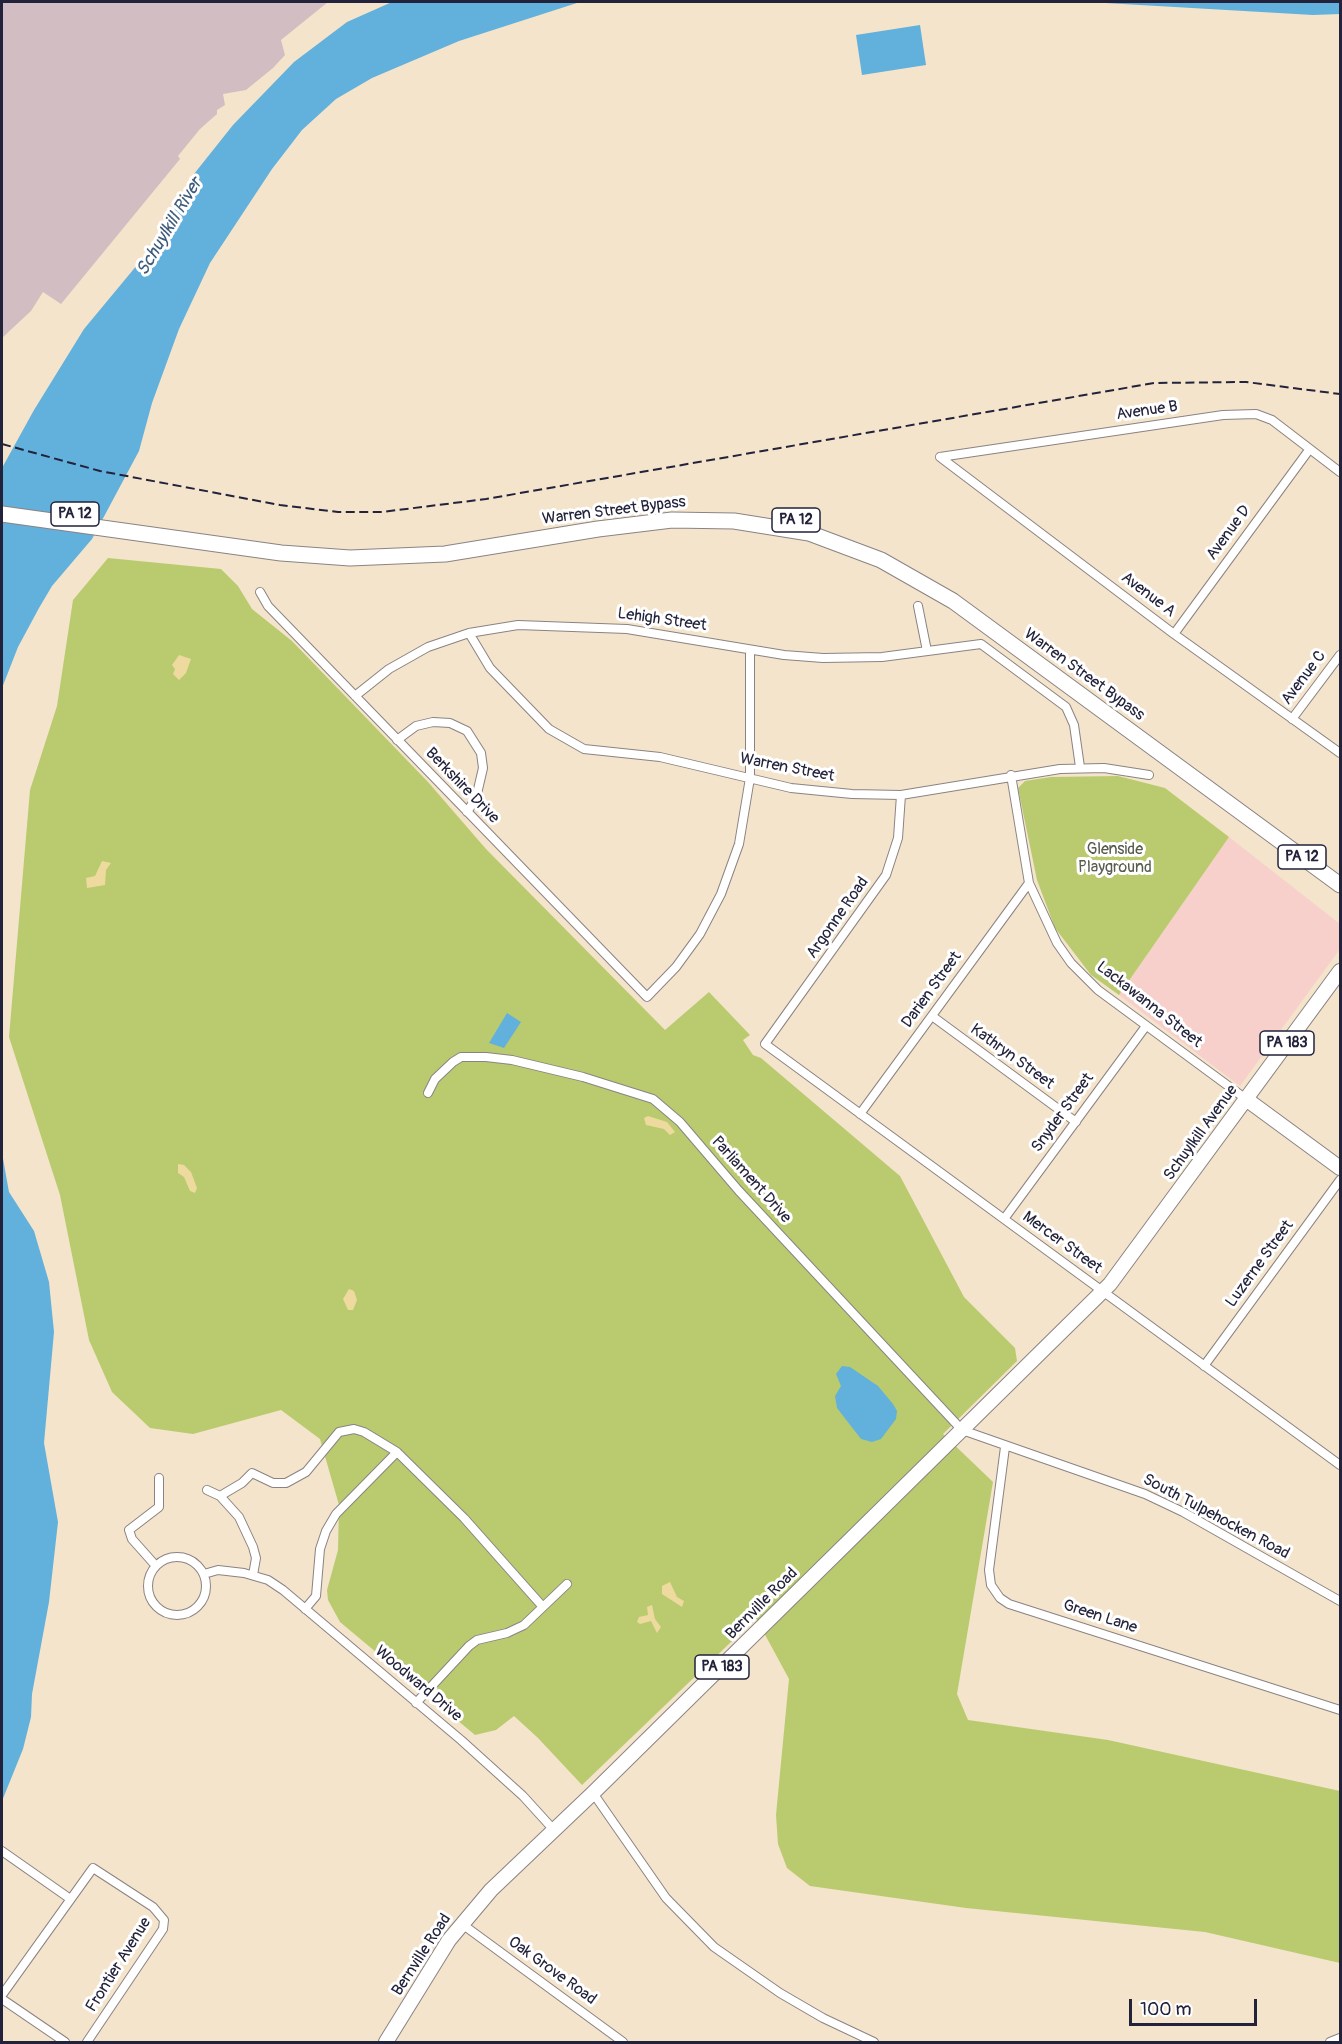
<!DOCTYPE html>
<style>
body{margin:0}
#map{position:relative;width:1342px;height:2044px;overflow:hidden;background:#f4e4cb;font-family:Pangolin,sans-serif}
canvas{display:block}
.frame{position:absolute;inset:0;border:3px solid #22223b;pointer-events:none}
.scale{position:absolute;left:1129px;top:1999px;width:128px;height:27px;box-sizing:border-box;border:3px solid #22223b;border-top:0;padding-left:8px;font-size:18px;line-height:21px;white-space:nowrap;color:#22223b;-webkit-text-stroke:4px #fff;paint-order:stroke}
</style>
<div id="map">
<canvas width="1342" height="2044"></canvas>
<div class="frame"></div>
<div class="scale">100 m</div>
</div>
<script>
const c = document.querySelector('canvas').getContext('2d');
c.lineJoin = 'round';
function fill(path, color) {
  c.fillStyle = color;
  c.fill(path, 'evenodd');
}
function toPath(rows) {
  const path = new Path2D();
  for (const r of rows) {
    if (r.length === 3) {
      path.moveTo(r[0] + r[2], r[1]);
      path.arc(r[0], r[1], r[2], 0, 2 * Math.PI);
      continue;
    }
    path.moveTo(r[0], r[1]);
    for (let i = 2; i < r.length; i += 2) path.lineTo(r[i], r[i + 1]);
  }
  return path;
}
function stroke(path, color, width, dash) {
  c.strokeStyle = color;
  c.lineWidth = width;
  c.lineCap = dash ? 'butt' : 'round';
  c.setLineDash(dash || []);
  c.stroke(path);
}
function label(font, color, halo, rows, align = 'center') {
  c.font = font + ' Pangolin,sans-serif';
  c.lineWidth = 6;
  c.setLineDash([]);
  c.textBaseline = 'middle';
  c.strokeStyle = halo;
  c.fillStyle = color;
  for (const [text, x, y, turn = 0] of rows) {
    c.save();
    c.translate(x, y);
    c.rotate((+turn || 0) * Math.PI / 180);
    c.textAlign = isNaN(turn) ? turn : align;
    if (halo) c.strokeText(text, 0, 0);
    c.fillText(text, 0, 0);
    c.restore();
  }
}
const built = toPath([
 [1229,837,1340,924,1340,949,1240,1086,1119,995]
]);
const industrial = toPath([
 [2,2,328,2,281,40,285,55,273,68,246,90,223,94,225,105,217,110,217,114,200,129,178,156,180,159,61,304,43,292,31,311,2,338]
]);
const green = toPath([
 [108,558,221,569,238,586,252,609,292,641,428,782,486,849,665,1030,709,992,750,1035,743,1040,753,1055,761,1058,900,1176,964,1297,1015,1348,1017,1361,943,1434,993,1482,957,1694,968,1720,1108,1740,1340,1791,1340,1963,1205,1932,966,1908,810,1886,787,1868,778,1844,776,1815,789,1679,756,1618,582,1785,538,1738,514,1716,496,1730,475,1735,340,1622,328,1600,327,1590,338,1550,339,1505,320,1439,281,1410,193,1434,150,1428,112,1392,89,1340,60,1195,9,1037,30,790,57,706,73,600],
 [1118,776,1165,788,1229,837,1119,995,1091,975,1055,928,1037,880,1018,788,1025,781,1051,777]
]);
const sand = toPath([
 [179,655,191,659,186,673,179,680,173,674,175,669,172,665],
 [102,861,111,863,106,870,105,885,87,888,86,878,95,876],
 [648,1116,667,1122,675,1132,670,1135,664,1129,646,1125,644,1118],
 [178,1164,184,1165,191,1172,197,1188,195,1193,190,1191,184,1177,178,1173],
 [349,1289,354,1291,357,1300,353,1310,348,1310,343,1299],
 [670,1582,677,1597,684,1601,682,1607,662,1594,662,1586],
 [652,1605,655,1619,661,1627,657,1633,651,1621,640,1624,637,1622,639,1617,648,1615,647,1607]
]);
const water = toPath([
 [392,2,580,2,459,41,372,78,336,99,302,130,272,169,210,263,179,329,152,403,139,451,92,539,52,586,39,608,18,647,2,688,2,468,34,410,84,329,157,241,194,174,233,125,294,62,347,22],
 [1088,2,1340,2,1340,14,1313,15],
 [920,25,926,65,862,75,856,35],
 [507,1013,521,1022,504,1048,489,1043],
 [2,1153,9,1192,34,1231,49,1282,54,1332,44,1443,58,1522,49,1602,32,1694,31,1717,23,1749,2,1801],
 [842,1366,850,1367,878,1386,893,1404,897,1411,896,1419,881,1439,872,1442,861,1439,837,1408,835,1396,841,1386,836,1374]
]);
const street = toPath([
 [940,457,1174,634,1340,753],
 [940,457,1223,415,1256,414,1272,420,1340,472],
 [260,592,268,606,647,997,676,967,700,934,721,894,739,844,750,778,750,650],
 [918,606,927,651],
 [469,633,490,668,549,729,584,749,660,757,791,788,852,794,901,795,1060,769,1104,768,1149,775],
 [1174,634,1309,450],
 [355,696,389,669,428,647,469,633,518,625,627,629,784,655,823,658,882,657,981,644,1066,707,1074,725,1080,767],
 [1292,719,1340,655],
 [397,740,416,726,433,722,450,723,467,731,481,753,483,768,476,798,467,812],
 [1011,775,1029,883,1057,943,1071,963,1098,990,1246,1099],
 [901,795,898,838,886,875,765,1044,1340,1465],
 [932,1016,1076,1122],
 [428,1093,435,1079,453,1062,461,1057,486,1057,512,1060,583,1077,653,1099,680,1122,739,1191,962,1430,1145,1494,1183,1512,1340,1601],
 [860,1114,1029,883],
 [1004,1219,1146,1026],
 [1204,1366,1340,1180],
 [1005,1447,989,1570,991,1585,1000,1598,1009,1604,1340,1710],
 [207,1490,220,1496,239,1517,253,1547,256,1558,253,1575],
 [220,1496,242,1483,252,1473,273,1483,286,1483,306,1472,339,1432,354,1429,364,1432,397,1452,464,1518,543,1607],
 [177,1586,29],
 [156,1566,132,1539,129,1530,159,1507,159,1478],
 [204,1574,218,1570,244,1573,268,1580,283,1590,461,1740,523,1796,553,1829],
 [305,1609,316,1596,320,1549,326,1531,336,1514,397,1452],
 [416,1703,469,1646,477,1640,507,1633,524,1625,567,1584],
 [593,1793,666,1898,714,1947,780,1993,823,2018,874,2042],
 [2,1851,69,1898],
 [462,1924,623,2042],
 [2,1995,93,1868,153,1907,164,1920,163,1929,87,2042],
 [2,1999,65,2042],
 [1330,2042,1340,2038]
]);
const primary = toPath([
 [1246,1099,1340,1168],
 [386,2042,449,1940,491,1890,593,1793,1110,1284,1340,971]
]);
const highway = toPath([
 [2,514,281,553,350,558,445,554,598,529,672,520,734,521,809,533,881,560,953,601,1340,885]
]);
const rail = toPath([
 [2,444,100,471,280,505,338,512,382,512,486,499,1154,383,1246,382,1340,394]
]);
const shields = [
 [75,514,48],
 [796,520,48],
 [1302,857,48],
 [1287,1043,54],
 [722,1667,54]
];
const shieldNames = [
 ["PA 12",75,514],
 ["PA 12",796,520],
 ["PA 12",1302,857],
 ["PA 183",1287,1043],
 ["PA 183",722,1667]
];
const streetNames = [
 ["Avenue B",1147,411,-8],
 ["Warren Street Bypass",614,511,-7],
 ["Avenue D",1229,533,-54],
 ["Avenue A",1148,595,37],
 ["Lehigh Street",662,620,8],
 ["Warren Street Bypass",1084,675,36],
 ["Avenue C",1304,678,-53],
 ["Warren Street",787,768,11],
 ["Berkshire Drive",462,786,46],
 ["Argonne Road",838,918,-55],
 ["Darien Street",932,990,-54],
 ["Lackawanna Street",1149,1005,38],
 ["Kathryn Street",1012,1057,36],
 ["Snyder Street",1063,1113,-54],
 ["Schuylkill Avenue",1201,1133,-54],
 ["Parliament Drive",751,1180,48],
 ["Mercer Street",1062,1243,36],
 ["Luzerne Street",1260,1264,-54],
 ["South Tulpehocken Road",1216,1517,28],
 ["Bernville Road",762,1604,-45],
 ["Green Lane",1100,1617,18],
 ["Woodward Drive",418,1684,40],
 ["Bernville Road",422,1955,-57],
 ["Frontier Avenue",119,1965,-58],
 ["Oak Grove Road",552,1971,36]
];
const parkNames = [
 ["Glenside",1115,850],
 ["Playground",1115,868]
];
const waterNames = [
 ["Schuylkill River",170,227,-59]
];
fill(built, '#f7d0cb');
fill(industrial, '#d2bec2');
fill(green, '#b9cb6e');
fill(sand, '#eeda9e');
fill(water, '#62b0dc');
stroke(street, '#8b8383', 10);
stroke(primary, '#8b8383', 16);
stroke(highway, '#8b8383', 17);
stroke(street, '#fff', 8);
stroke(primary, '#fff', 14);
stroke(highway, '#fff', 15);
stroke(rail, '#22223b', 2, [9, 4.5]);
for (const [x, y, w] of shields) {
  const box = new Path2D();
  box.roundRect(x - w / 2, y - 12, w, 24, 4.5);
  c.fillStyle = '#fff';
  c.fill(box);
  stroke(box, '#22223b', 1.5);
}
label('bold 15px', '#22223b', null, shieldNames);
label('16px', '#22223b', '#fff', streetNames);
label('16px', '#575d4d', '#fff', parkNames);
label('italic 18px', '#3c5b7b', '#fff', waterNames);
</script>
